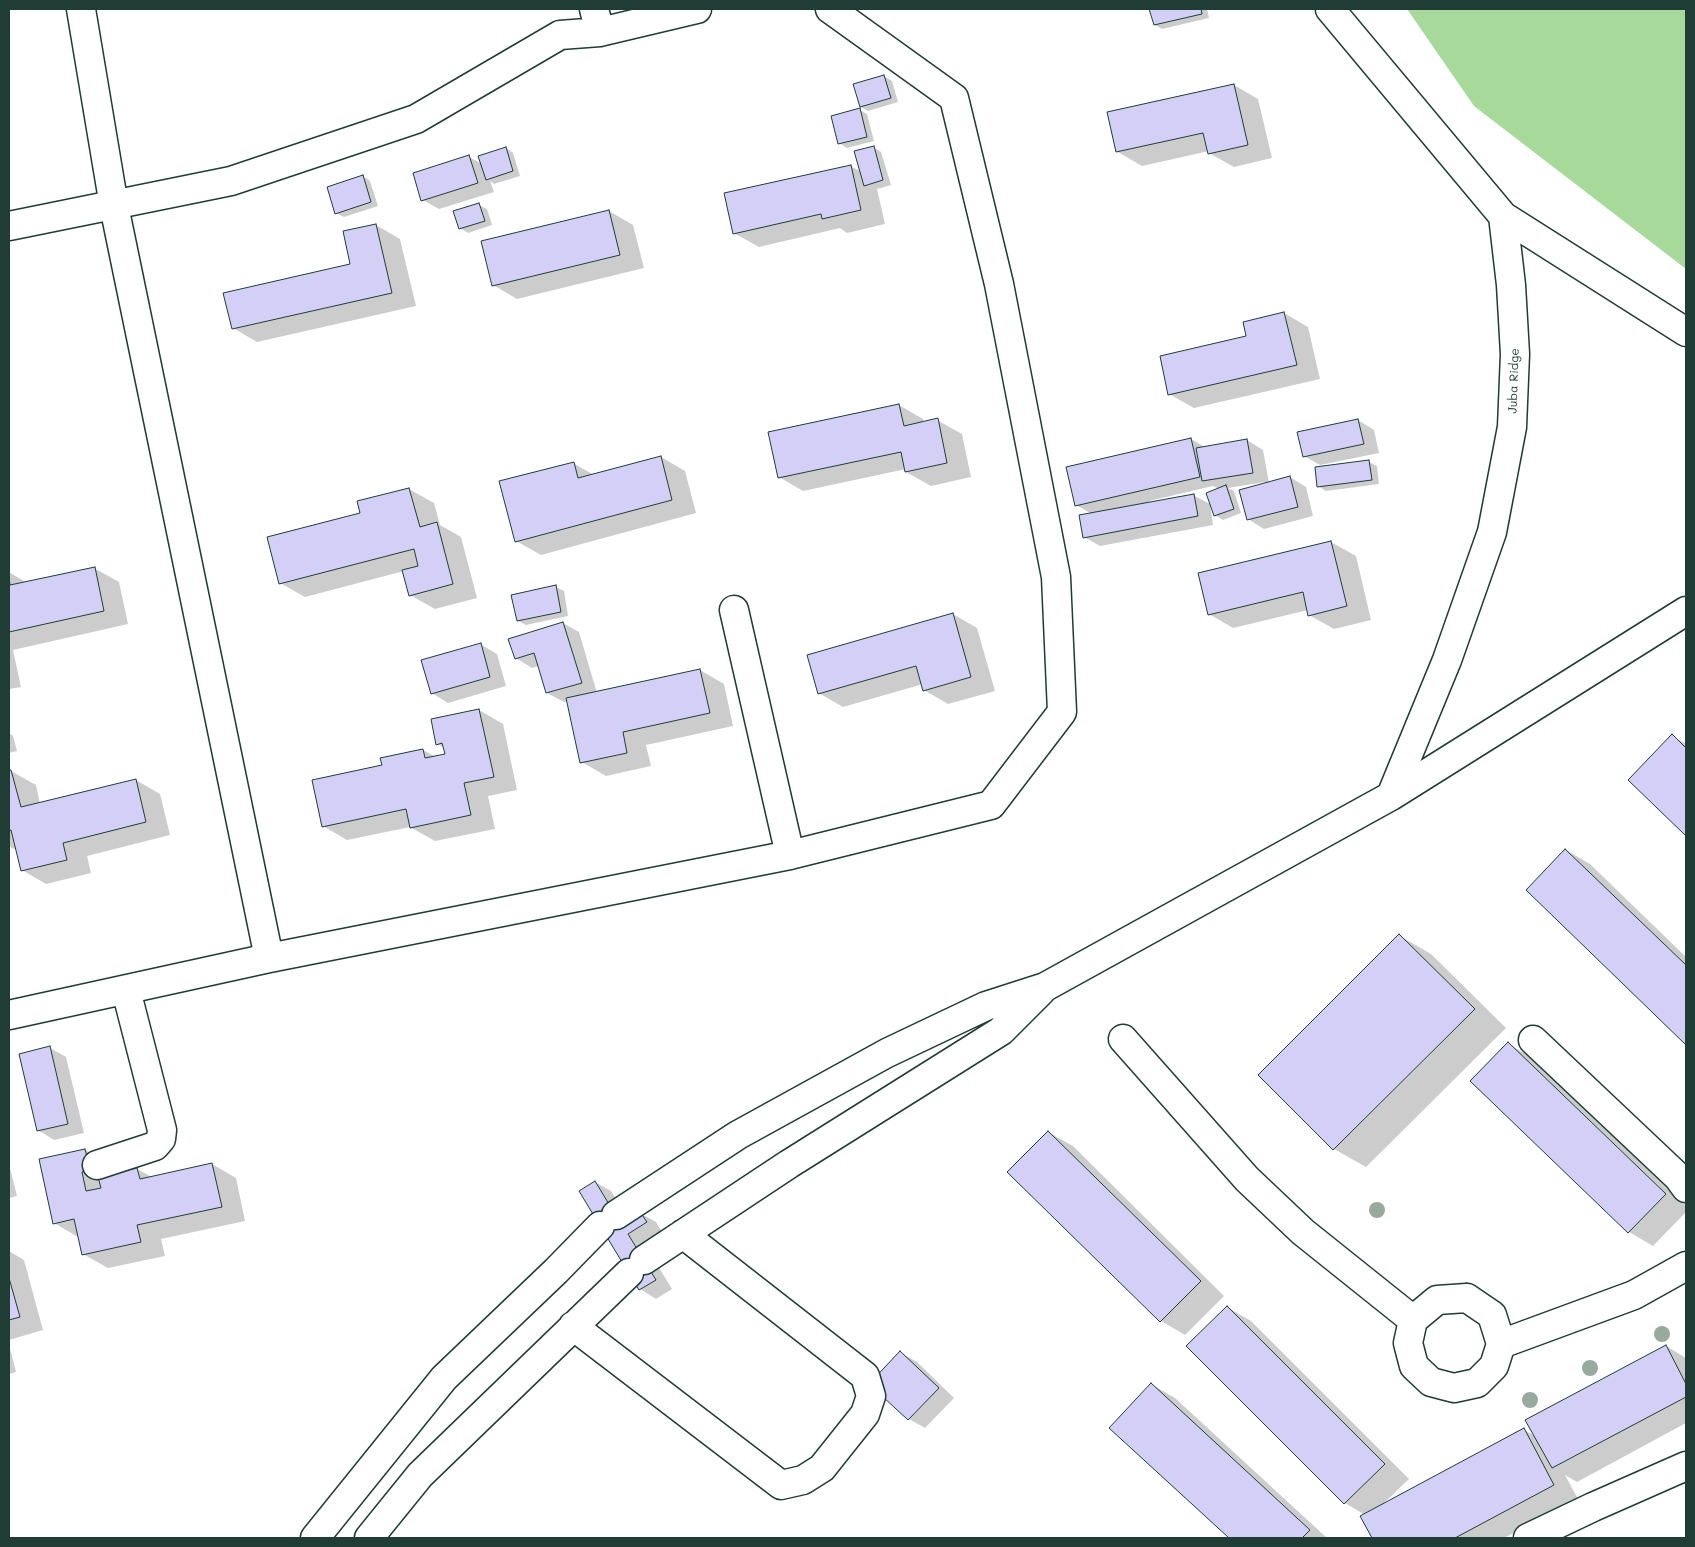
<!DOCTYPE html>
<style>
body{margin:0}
#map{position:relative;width:1695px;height:1547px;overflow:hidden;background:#fff;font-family:Mali,sans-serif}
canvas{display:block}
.frame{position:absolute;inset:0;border:10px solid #1f3d34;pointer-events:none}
</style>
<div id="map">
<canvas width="1695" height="1547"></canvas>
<div class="frame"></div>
</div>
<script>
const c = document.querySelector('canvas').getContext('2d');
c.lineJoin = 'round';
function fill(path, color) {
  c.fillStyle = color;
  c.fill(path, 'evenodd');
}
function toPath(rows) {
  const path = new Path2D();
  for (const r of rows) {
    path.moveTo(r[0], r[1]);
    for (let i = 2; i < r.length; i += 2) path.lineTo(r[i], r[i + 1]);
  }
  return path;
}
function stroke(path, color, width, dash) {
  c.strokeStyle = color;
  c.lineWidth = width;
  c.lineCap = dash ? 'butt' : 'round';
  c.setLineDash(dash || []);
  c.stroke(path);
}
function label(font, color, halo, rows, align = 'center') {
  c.font = font + ' Mali,sans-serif';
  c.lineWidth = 4;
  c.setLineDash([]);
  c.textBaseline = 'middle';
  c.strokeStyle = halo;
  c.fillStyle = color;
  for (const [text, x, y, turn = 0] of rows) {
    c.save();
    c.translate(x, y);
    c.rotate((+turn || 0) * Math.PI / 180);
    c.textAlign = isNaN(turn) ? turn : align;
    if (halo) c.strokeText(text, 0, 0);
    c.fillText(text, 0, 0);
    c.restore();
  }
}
const green = toPath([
 [1407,9,1686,9,1686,269,1474,106]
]);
const shadow = toPath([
 [1151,9,1207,9,1209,18,1162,29,1155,25],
 [884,76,892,81,898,102,868,111,861,107],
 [1234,85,1258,99,1272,158,1234,167,1209,153,1209,151,1142,166,1118,152,1109,113],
 [860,110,867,114,874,141,847,148,839,143],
 [873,147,881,152,891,185,877,189,885,224,847,233,840,228,759,247,734,233,850,166,862,172],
 [506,148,513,153,520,176,494,184,490,181,494,192,439,209,423,200,469,157,482,164],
 [363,176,370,181,378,206,344,217,336,213],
 [479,205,487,209,492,225,468,233,460,228],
 [609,211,633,225,644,268,517,299,493,285],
 [376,225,400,239,416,306,257,342,233,328,352,265],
 [1284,313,1308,327,1320,379,1194,408,1169,394,1247,337],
 [899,405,923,419,924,423,937,420,962,434,971,477,931,486,906,472,906,469,803,491,779,477],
 [1358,420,1374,430,1379,453,1320,465,1304,456],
 [1191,439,1205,447,1247,440,1263,450,1269,483,1290,477,1306,487,1313,516,1264,529,1248,519,1265,482,1228,488,1234,491,1241,513,1223,520,1215,515,1219,489,1213,486,1149,501,1150,503,1193,495,1210,504,1213,525,1100,546,1084,537,1092,514,1076,505],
 [661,457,685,471,696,513,541,555,516,541,573,463,594,475],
 [1369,462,1377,466,1379,484,1326,491,1318,486],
 [409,489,434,503,440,525,461,537,477,598,435,609,410,595,404,571,305,597,280,583,362,514,359,502],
 [1331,542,1356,556,1371,620,1334,629,1309,615,1308,610,1233,628,1209,614,1199,574],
 [94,568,119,582,128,624,13,650,21,687,9,689,9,572,27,583],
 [556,587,564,591,568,616,526,625,518,621],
 [953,614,977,628,995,691,948,704,924,690,923,684,843,707,819,693],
 [563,623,579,632,597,693,700,670,724,684,733,726,646,745,651,766,606,776,582,762,568,701,564,702,547,693,539,666,532,668,516,658],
 [480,644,497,654,506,686,448,703,432,693],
 [479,710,503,724,517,790,488,796,495,829,435,841,410,827,347,840,323,826,383,766,423,750,436,757,446,755,445,748,437,744],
 [9,733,13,736,17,751,9,753],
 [1672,736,1686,744,1686,834,1629,780],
 [11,771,36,785,40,804,136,780,160,794,170,835,87,856,91,873,46,884,22,870,17,848,14,849,9,846,9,772],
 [1566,850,1590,864,1686,957,1686,1043,1528,890],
 [1400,936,1431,954,1506,1028,1366,1167,1334,1149,1259,1075],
 [1508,1044,1533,1058,1686,1206,1686,1212,1653,1246,1629,1232,1472,1081],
 [50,1048,66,1057,84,1133,54,1140,38,1130],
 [1048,1132,1073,1146,1224,1296,1185,1335,1161,1321,1009,1172],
 [85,1150,110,1164,112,1175,137,1169,152,1177,212,1164,236,1178,245,1221,161,1239,165,1256,108,1268,83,1254,78,1237,54,1223],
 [9,1164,17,1196,9,1198],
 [595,1182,611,1191,629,1220,640,1213,656,1222,662,1232,644,1243,672,1289,656,1299,640,1289],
 [9,1251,24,1260,43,1330,9,1340],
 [1227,1307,1251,1321,1409,1479,1383,1504,1524,1430,1535,1436,1666,1346,1686,1358,1686,1423,1577,1482,1565,1475,1578,1499,1504,1538,1374,1538,1362,1516,1365,1515,1345,1503,1188,1346],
 [9,1345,16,1372,9,1374],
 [901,1353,917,1362,954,1398,925,1428,909,1419],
 [1151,1384,1175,1398,1327,1538,1231,1538,1111,1428]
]);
const building = toPath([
 [1149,9,1201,9,1202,14,1154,25,1149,9],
 [884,75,891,98,860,107,853,84,884,75],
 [1234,84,1248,145,1208,154,1203,133,1116,152,1107,112,1234,84],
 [860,108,867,137,838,144,831,116,860,108],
 [874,146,883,180,864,186,854,151,874,146],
 [506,147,513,171,486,180,478,156,506,147],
 [469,155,478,183,421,201,413,173,469,155],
 [851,165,861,210,822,219,821,214,733,234,724,193,851,165],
 [363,175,371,202,335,214,327,187,363,175],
 [479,203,485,221,459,229,453,211,479,203],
 [609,210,620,255,492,286,481,241,609,210],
 [376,224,392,293,232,329,223,293,350,264,343,231,376,224],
 [1284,312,1297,365,1168,395,1160,356,1246,336,1243,322,1284,312],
 [899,404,904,426,938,418,947,463,905,472,901,452,778,478,768,432,899,404],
 [1358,419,1364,444,1303,457,1297,432,1358,419],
 [1191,438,1200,477,1075,506,1066,467,1191,438],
 [1247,439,1253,473,1202,481,1196,448,1247,439],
 [661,456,672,500,515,542,499,481,574,462,578,478,661,456],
 [1369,460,1372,480,1317,487,1315,467,1369,460],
 [1290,476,1298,507,1247,520,1239,490,1290,476],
 [1226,485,1234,509,1214,516,1206,493,1226,485],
 [409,488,420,527,437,522,453,584,409,596,402,570,418,566,414,549,279,584,267,537,360,513,357,501,409,488],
 [1194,494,1198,516,1083,538,1079,515,1194,494],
 [1331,541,1347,606,1308,616,1303,592,1208,615,1198,573,1331,541],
 [95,567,104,611,9,632,9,578,10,585,95,567],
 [556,585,561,612,517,621,511,595,556,585],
 [953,613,971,677,923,691,916,666,818,694,807,655,953,613],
 [563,622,582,683,546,693,534,653,515,659,508,639,563,622],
 [481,643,490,677,431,694,421,660,481,643],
 [700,669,710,713,623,732,627,753,580,763,566,698,700,669],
 [479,709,494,777,464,783,471,815,410,828,406,809,322,827,312,780,382,765,380,758,418,750,423,749,425,758,445,754,442,743,436,745,431,719,479,709],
 [1672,734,1686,748,1686,836,1628,780,1672,734],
 [9,770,11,770,21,807,136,779,146,822,63,843,67,860,21,871,11,830,9,831,9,770],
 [1565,849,1686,965,1686,1045,1526,890,1565,849],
 [1399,934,1475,1009,1333,1150,1258,1075,1399,934],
 [1508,1042,1666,1194,1628,1233,1470,1081,1508,1042],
 [50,1046,68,1124,37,1131,19,1054,50,1046],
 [1048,1131,1201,1281,1160,1322,1007,1172,1048,1131],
 [85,1149,90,1169,82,1172,86,1191,101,1188,98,1177,137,1168,140,1179,212,1163,222,1207,137,1225,141,1242,82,1255,74,1219,53,1224,39,1159,85,1149],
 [595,1181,621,1224,640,1212,647,1222,628,1234,656,1280,639,1290,579,1191,595,1181],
 [9,1278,20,1317,9,1320,9,1278],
 [1227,1306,1385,1464,1344,1504,1186,1346,1227,1306],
 [1666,1345,1686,1384,1686,1397,1552,1468,1525,1420,1666,1345],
 [900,1351,939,1388,908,1420,869,1384,900,1351],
 [1151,1383,1310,1530,1302,1538,1229,1538,1109,1428,1151,1383],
 [1524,1428,1554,1485,1455,1538,1372,1538,1360,1516,1524,1428]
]);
const minor = toPath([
 [81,9,114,206,269,958],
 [594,9,600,32],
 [1330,9,1503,216,1511,285,1515,354,1512,427,1492,532,1447,660,1391,796],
 [1503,216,1686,332],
 [9,226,231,181,416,119,560,35,600,32,697,9],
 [734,610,790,855],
 [9,1015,269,958,790,855,991,805,1062,712,1056,577,999,284,954,98,830,9],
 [1123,1039,1247,1179,1303,1232,1413,1320],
 [1533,1040,1678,1177,1686,1188],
 [97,1165,155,1146,161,1139,162,1130,126,990],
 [616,1215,738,1135,887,1053,986,1006,1045,987,1391,796,1686,611],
 [644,1260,789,1164,1001,1031,1041,991],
 [1467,1298,1492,1315,1501,1344,1494,1366,1477,1383,1454,1388,1431,1382,1414,1366,1408,1343,1413,1320,1437,1300,1467,1298],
 [573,1326,781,1485,803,1480,822,1468,865,1414,871,1396,865,1376,683,1234],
 [1501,1344,1634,1295,1686,1266],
 [315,1538,444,1378,556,1271,600,1226],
 [369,1538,420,1475,629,1273],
 [1528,1538,1593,1507,1686,1466]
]);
const trees = [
 [1377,1210],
 [1662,1334],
 [1590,1368],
 [1530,1400]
];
const streetNames = [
 ["Juba Ridge",1514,381,-88]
];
fill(green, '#a7d99b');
fill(shadow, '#0003');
fill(building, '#d3cff7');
stroke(building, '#1f3d34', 1);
stroke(minor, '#1f3d34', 31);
stroke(minor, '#fff', 28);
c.fillStyle = '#96aa9e';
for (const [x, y] of trees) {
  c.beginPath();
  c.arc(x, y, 8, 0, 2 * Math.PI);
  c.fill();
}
label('12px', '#1f3d34', '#fff', streetNames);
</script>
